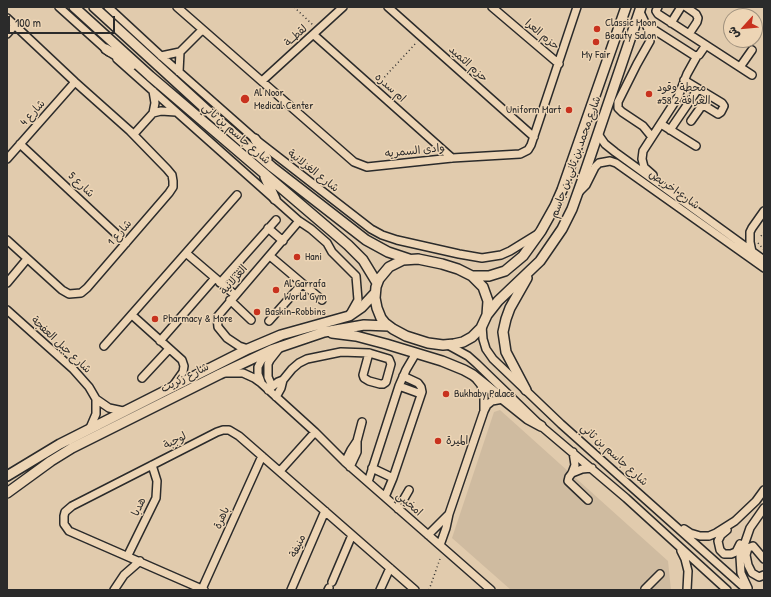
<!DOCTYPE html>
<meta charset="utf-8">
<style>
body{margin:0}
#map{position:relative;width:771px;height:597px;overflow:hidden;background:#e1cbad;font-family:"Patrick Hand","Playpen Sans Arabic",sans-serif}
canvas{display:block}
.frame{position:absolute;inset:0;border:8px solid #2b2b2b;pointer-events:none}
.north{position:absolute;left:723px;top:8px;width:40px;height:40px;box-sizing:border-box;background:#edd5b5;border:1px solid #9f917e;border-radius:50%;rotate:243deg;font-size:11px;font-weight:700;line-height:16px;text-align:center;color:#2b2b2b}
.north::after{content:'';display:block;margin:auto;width:14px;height:18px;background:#c8321e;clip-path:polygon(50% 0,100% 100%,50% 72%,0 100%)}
.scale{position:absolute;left:8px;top:16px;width:107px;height:18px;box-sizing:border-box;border:2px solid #2b2b2b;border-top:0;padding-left:5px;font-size:12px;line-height:14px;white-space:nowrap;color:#2b2b2b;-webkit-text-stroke:3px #edd5b5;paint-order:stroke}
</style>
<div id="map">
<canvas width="771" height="597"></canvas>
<div class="frame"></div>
<div class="north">ش</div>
<div class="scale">100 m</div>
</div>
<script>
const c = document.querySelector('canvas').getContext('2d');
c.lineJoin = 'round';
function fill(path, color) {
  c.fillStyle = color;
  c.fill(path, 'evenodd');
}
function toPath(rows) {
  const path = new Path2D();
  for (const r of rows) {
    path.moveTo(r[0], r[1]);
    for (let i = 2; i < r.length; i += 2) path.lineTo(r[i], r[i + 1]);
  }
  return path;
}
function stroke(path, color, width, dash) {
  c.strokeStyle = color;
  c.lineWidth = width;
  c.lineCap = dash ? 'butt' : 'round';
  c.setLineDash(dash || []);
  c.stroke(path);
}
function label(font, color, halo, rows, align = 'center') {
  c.font = font + ' "Patrick Hand","Playpen Sans Arabic",sans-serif';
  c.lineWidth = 3;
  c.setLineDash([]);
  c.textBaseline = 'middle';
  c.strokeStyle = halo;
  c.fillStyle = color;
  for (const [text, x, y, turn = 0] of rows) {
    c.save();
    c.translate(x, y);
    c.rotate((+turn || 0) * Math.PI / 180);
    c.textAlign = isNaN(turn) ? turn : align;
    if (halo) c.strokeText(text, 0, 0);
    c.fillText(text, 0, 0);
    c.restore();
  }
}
const built = toPath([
 [500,410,668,561,671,590,511,590,452,538,494,412]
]);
const path = toPath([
 [294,7,313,25],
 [379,83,417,42],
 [764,232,761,236,764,238],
 [758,243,764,250],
 [429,590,441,556]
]);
const minor = toPath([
 [59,7,109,52],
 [108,7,161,56,255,139,371,229,382,235,397,240,459,254,482,258,501,255,510,251,536,235],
 [177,7,354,162,367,167,452,158,520,154,528,150,531,145,577,7],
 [388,7,534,137],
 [492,7,559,64],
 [658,7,656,11,658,14,752,75],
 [686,7,696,14,698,18,697,22,689,34],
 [640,12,649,31,650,41,637,64,618,102,618,108,622,112,643,126,652,137],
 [7,18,75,82,130,131,167,169,172,175,173,181,173,187,169,193,87,288,81,293,69,294,62,290,7,240],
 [671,23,681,7],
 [648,26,695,56,699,55,706,45],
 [7,34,15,25],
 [314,35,452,158],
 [161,56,180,52,202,30],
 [117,59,299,221,311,229,327,243,332,252,356,276,358,300,349,316],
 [740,67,752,50],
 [179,72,180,52],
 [684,80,722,103,724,106,721,112,718,114,705,106,701,107,691,121],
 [262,81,343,7],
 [153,113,161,111,176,112],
 [661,124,696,146],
 [670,130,698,89],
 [134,134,153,113,155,103,153,91],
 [598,134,605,144,615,152,764,260],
 [20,144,126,243],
 [7,159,75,82],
 [653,175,644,167,642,159,643,151,678,97,687,74,697,56],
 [578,193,586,185,595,167,599,163,610,161,616,163,764,268],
 [268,228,283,241],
 [752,252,750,242,750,232,752,228,764,211],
 [186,253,235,295],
 [270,256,322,300],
 [7,283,27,259],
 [220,283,276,220],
 [230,300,251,320],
 [7,310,73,369,89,387,96,399,109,408,123,411],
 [132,315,182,360,184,366,183,372,173,386],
 [269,321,302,284],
 [482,326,483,339,486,349,493,359,561,424,747,590],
 [160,341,215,278],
 [448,345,468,356,477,364,541,426,626,498,727,590],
 [104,346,237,195],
 [248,349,239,346,227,338,218,327,217,317,299,221],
 [226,373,243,373,254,378,261,383,315,432,345,462,491,590],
 [142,378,169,349],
 [261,382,258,374,258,367,261,361,268,353],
 [272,386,268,377,268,364,270,360,281,346],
 [399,386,421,394],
 [268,390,278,382,283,380,292,369,299,363,307,359,341,352,369,353,389,359,391,364,386,382,383,384,380,384,369,381,364,378,363,375,369,353],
 [276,397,281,388,283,380],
 [484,411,487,405,492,401,503,399],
 [90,428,96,414,96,399],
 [573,452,575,465,572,473,569,477,568,481,588,500],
 [345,462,351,450,357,441,362,422],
 [350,467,357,452,357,441],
 [372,468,393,478],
 [280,471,315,432],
 [572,473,582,469,592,468],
 [368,482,399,386,406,370,416,353],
 [385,497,393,478,422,392,421,387,418,383,403,376],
 [398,509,409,490],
 [684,529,690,533,700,536,709,536,716,533,735,521,756,501,764,490],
 [727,530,721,535,718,541,720,550,724,554,731,554,736,552,740,544],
 [428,535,449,514],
 [440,545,446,528,449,514,484,411,484,396,481,385,477,380],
 [681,551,685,559,688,571,687,590],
 [128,555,156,498,157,481,152,465],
 [764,559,753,546,748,548,746,555,748,565,752,573,759,577,764,575],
 [332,582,352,535],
 [748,588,741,573,740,557,750,528,764,508],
 [202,589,262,456],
 [645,589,660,574],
 [114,590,124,575,140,561],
 [204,590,69,531,64,524,64,516,65,512,72,506,217,432,223,430,229,430,239,436,415,590],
 [291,590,325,511],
 [328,590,329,588],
 [380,590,390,568]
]);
const major = toPath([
 [74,7,150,76,348,245,363,260,377,283],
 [94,7,210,113,272,167,366,240,388,252,409,259],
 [106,49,132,65],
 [255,139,267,159],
 [265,177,275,199],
 [418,259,442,264,458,269,472,276,483,287,488,301,487,315,481,328,472,337,463,342,454,344,443,345,428,343,406,336,393,329,385,323,381,318,377,308,375,298,376,287,379,279,389,267,403,260,418,259],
 [472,276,489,276,505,271,523,256,541,231,555,206,562,190,626,7],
 [487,315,498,301,540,261,562,229,572,209,582,181,641,7],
 [332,333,356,336,386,344,442,361,464,370,473,375,528,419,541,426],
 [526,390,506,352,503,332,506,319,510,308,527,278],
 [7,476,60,444,248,349,281,335,349,316,362,307,375,293],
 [7,493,51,461,72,448,220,374,271,350,324,332,364,325,389,326]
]);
const markers = [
 [597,29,4,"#c8321e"],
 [596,42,4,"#c8321e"],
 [649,94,4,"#c8321e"],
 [245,99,5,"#c8321e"],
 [569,110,4,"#c8321e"],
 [297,257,4,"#c8321e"],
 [276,290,4,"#c8321e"],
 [257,312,4,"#c8321e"],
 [155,319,4,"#c8321e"],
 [446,394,4,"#c8321e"],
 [438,441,4,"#c8321e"]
];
const poiNames = [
 ["Classic Moon",605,23],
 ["Beauty Salon",605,36],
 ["My Fair",596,55,"center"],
 ["محطة وقود",657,88],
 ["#58 الغرافة 2",657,101],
 ["Al Noor",254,93],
 ["Medical Center",254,106],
 ["Uniform Mart",561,110,"right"],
 ["Hani",305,257],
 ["Al Garrafa",284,284],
 ["World Gym",284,297],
 ["Baskin-Robbins",265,312],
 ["Pharmacy & More",163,319],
 ["Bukhaby Palace",454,394],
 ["الميرة",446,441]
];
const streetNames = [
 ["حزم العرا",542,35,40],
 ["لقطــة",296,36,-42],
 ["حزم الثميد",468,64,42],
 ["ام سدره",390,88,42],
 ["شارع 4",33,113,-48],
 ["شارع جاسم بن ثاني",236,134,41],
 ["وادى السمريه",415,151,-6],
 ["شارع محمد بن ثاني بن جاسم",576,157,-70],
 ["شارع الغزلانية",313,171,38],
 ["شارع 5",81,185,43],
 ["شارع اخريص",674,190,35],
 ["شارع 1",120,233,-49],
 ["الغزلانية",234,280,-49],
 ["شارع جبل العفجة",61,345,43],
 ["شارع زكريت",185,378,-27],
 ["لوجبة",175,441,-27],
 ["شارع جاسم بن ثاني",614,455,42],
 ["امخيبي",409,504,41],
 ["هدبا",139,507,-65],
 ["باهرة",222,518,-66],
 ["منيفة",298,546,-66]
];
fill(built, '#cfbba0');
stroke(minor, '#2b2b2b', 10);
stroke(major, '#2b2b2b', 12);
stroke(path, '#2b2b2b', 1.5, [1, 3]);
stroke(minor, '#edd5b5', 7);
stroke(major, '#edd5b5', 9);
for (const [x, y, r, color] of markers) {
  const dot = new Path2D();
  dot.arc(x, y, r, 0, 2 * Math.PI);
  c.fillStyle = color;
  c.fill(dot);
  stroke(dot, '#edd5b5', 1.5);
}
label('11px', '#2b2b2b', '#edd5b5', poiNames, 'left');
label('11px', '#2b2b2b', '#edd5b5', streetNames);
</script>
